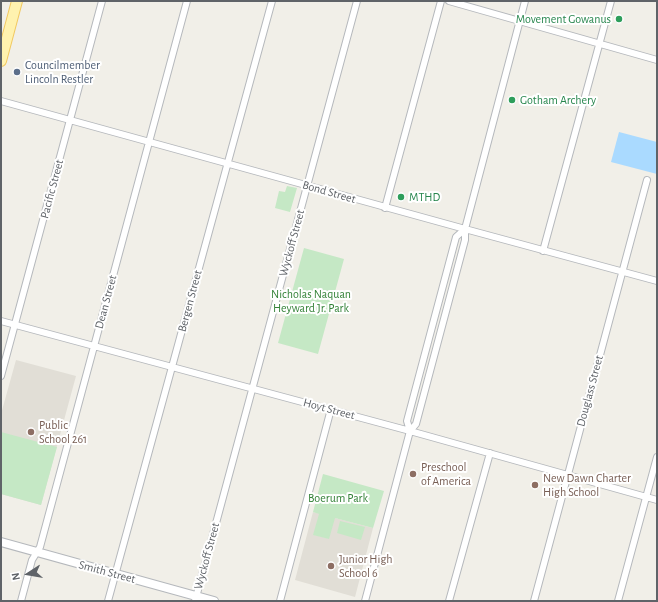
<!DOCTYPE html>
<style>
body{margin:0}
#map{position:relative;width:658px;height:602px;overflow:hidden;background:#f1efe8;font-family:"Alegreya Sans",sans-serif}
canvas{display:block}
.frame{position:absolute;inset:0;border:2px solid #5f6368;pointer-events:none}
.north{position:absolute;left:8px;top:554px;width:40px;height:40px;-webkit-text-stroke:3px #fff;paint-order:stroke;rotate:258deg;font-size:11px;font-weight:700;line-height:16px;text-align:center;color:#5f6368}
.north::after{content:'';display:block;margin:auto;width:14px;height:18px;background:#5f6368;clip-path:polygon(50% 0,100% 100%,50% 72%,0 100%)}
</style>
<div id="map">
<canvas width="658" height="602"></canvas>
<div class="frame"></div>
<div class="north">N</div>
</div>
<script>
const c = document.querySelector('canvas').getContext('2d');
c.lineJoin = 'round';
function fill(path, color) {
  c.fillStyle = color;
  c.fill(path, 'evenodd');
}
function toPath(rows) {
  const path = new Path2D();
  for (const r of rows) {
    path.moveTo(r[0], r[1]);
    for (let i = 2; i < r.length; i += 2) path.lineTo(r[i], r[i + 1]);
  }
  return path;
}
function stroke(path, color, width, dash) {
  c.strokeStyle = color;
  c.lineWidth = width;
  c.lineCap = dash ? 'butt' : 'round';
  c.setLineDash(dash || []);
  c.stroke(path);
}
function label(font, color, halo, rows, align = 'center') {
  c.font = font + ' "Alegreya Sans",sans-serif';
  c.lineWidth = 4;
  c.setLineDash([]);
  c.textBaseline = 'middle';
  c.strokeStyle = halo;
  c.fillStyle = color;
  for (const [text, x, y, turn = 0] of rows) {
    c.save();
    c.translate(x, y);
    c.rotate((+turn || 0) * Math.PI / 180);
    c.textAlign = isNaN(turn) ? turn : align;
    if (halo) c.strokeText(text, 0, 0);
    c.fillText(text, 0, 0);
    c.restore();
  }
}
const education = toPath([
 [16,360,76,376,41,505,1,494,1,414],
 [313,512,373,528,355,597,295,580]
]);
const green = toPath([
 [287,186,297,188,290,212,275,208,279,191,285,192],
 [304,248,344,259,318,354,278,343],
 [1,432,57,447,41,505,1,494],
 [323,474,384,491,373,528,335,518,329,539,313,535,319,514,313,512],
 [340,521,365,527,361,540,337,533]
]);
const water = toPath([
 [619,132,657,142,657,174,611,162]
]);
const minor = toPath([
 [449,1,657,60],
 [1,101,465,229,657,281],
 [385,208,441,1],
 [543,251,611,1],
 [1,321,410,431,657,500],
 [1,376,102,1],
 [410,431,407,421,456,237,465,229],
 [21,601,32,560,40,547,187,1],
 [108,601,272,1],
 [195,601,357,1],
 [280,601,331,409],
 [365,601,410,431,416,424,465,240,465,229,525,1],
 [449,601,490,453],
 [534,601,647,180],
 [618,601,657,457]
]);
const tertiary = toPath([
 [1,542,214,601]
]);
const primary = toPath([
 [1,61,17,1]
]);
const markers = [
 [619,19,4,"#2e9e5b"],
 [17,72,4,"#5c6f8a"],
 [512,100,4,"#2e9e5b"],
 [401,197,4,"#2e9e5b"],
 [31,432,4,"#8d6e63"],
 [413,474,4,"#8d6e63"],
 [535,485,4,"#8d6e63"],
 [331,566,4,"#8d6e63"]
];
const leisureNames = [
 ["Movement Gowanus",611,19,"right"],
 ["Gotham Archery",520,100],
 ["MTHD",409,197]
];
const serviceNames = [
 ["Councilmember",25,65],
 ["Lincoln Restler",25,79]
];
const streetNames = [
 ["Pacific Street",52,189,-75],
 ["Bond Street",329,192,16],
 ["Wyckoff Street",292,243,-75],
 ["Bergen Street",190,301,-75],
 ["Dean Street",106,302,-75],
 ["Douglass Street",590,391,-75],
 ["Hoyt Street",329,409,15],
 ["Wyckoff Street",207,556,-75],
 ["Smith Street",107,572,15]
];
const parkNames = [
 ["Nicholas Naquan",311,294],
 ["Heyward Jr. Park",311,308],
 ["Boerum Park",338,498]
];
const educationNames = [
 ["Public",39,425],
 ["School 261",39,439],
 ["Preschool",421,467],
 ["of America",421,481],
 ["New Dawn Charter",543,478],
 ["High School",543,492],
 ["Junior High",339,559],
 ["School 6",339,573]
];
fill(education, '#e1ded6');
fill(green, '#c5e8c5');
fill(water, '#aadaff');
stroke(minor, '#b5b8bc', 8);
stroke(tertiary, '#b5b8bc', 10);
stroke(primary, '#f2c960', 12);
stroke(minor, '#fff', 6);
stroke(tertiary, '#fff', 8);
stroke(primary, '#fff2af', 10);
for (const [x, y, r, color] of markers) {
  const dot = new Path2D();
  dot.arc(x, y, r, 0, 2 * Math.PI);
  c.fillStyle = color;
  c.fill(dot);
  stroke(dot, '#fff', 1.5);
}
label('12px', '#27864d', '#fff', leisureNames, 'left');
label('12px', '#4e5e75', '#fff', serviceNames, 'left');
label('12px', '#5f6368', '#fff', streetNames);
label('12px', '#348238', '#fff', parkNames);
label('12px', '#785e54', '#fff', educationNames, 'left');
</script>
